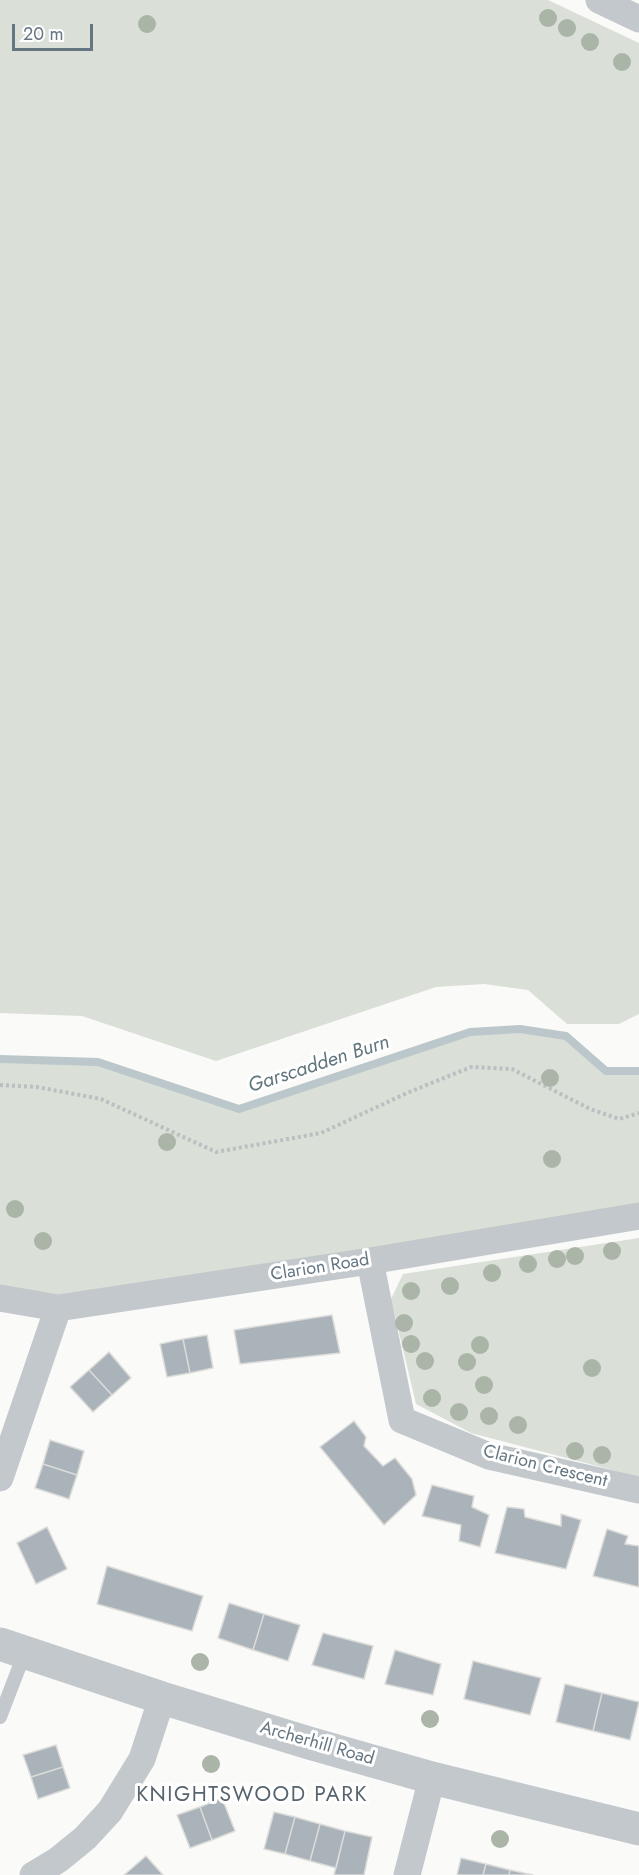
<!DOCTYPE html>
<style>
body{margin:0}
#map{position:relative;width:639px;height:1875px;overflow:hidden;background:#fafaf8;font-family:Jost,sans-serif}
canvas{display:block}
.scale{position:absolute;left:12px;top:24px;width:81px;height:27px;box-sizing:border-box;border:3px solid #657683;border-top:0;padding-left:8px;font-size:18px;line-height:21px;white-space:nowrap;color:#657683;-webkit-text-stroke:4px #fff;paint-order:stroke}
</style>
<div id="map">
<canvas width="639" height="1875"></canvas>
<div class="scale">20 m</div>
</div>
<script>
const c = document.querySelector('canvas').getContext('2d');
c.lineJoin = 'round';
function fill(path, color) {
  c.fillStyle = color;
  c.fill(path, 'evenodd');
}
function toPath(rows) {
  const path = new Path2D();
  for (const r of rows) {
    path.moveTo(r[0], r[1]);
    for (let i = 2; i < r.length; i += 2) path.lineTo(r[i], r[i + 1]);
  }
  return path;
}
function stroke(path, color, width, dash) {
  c.strokeStyle = color;
  c.lineWidth = width;
  c.lineCap = dash ? 'butt' : 'round';
  c.setLineDash(dash || []);
  c.stroke(path);
}
function label(font, color, halo, rows, align = 'center') {
  c.font = font + ' Jost,sans-serif';
  c.lineWidth = 6;
  c.setLineDash([]);
  c.textBaseline = 'middle';
  c.strokeStyle = halo;
  c.fillStyle = color;
  for (const [text, x, y, turn = 0] of rows) {
    c.save();
    c.translate(x, y);
    c.rotate((+turn || 0) * Math.PI / 180);
    c.textAlign = isNaN(turn) ? turn : align;
    if (halo) c.strokeText(text, 0, 0);
    c.fillText(text, 0, 0);
    c.restore();
  }
}
const green = toPath([
 [0,0,548,0,639,43,639,1014,619,1024,567,1024,528,990,484,984,436,987,216,1061,82,1016,0,1013],
 [520,1029,566,1036,606,1071,639,1071,639,1216,58,1308,0,1298,0,1059,98,1062,239,1109,470,1032],
 [639,1238,639,1477,471,1433,416,1404,391,1299,403,1274]
]);
const stream = toPath([
 [0,1059,98,1062,239,1109,470,1032,520,1029,566,1036,606,1071,639,1071]
]);
const building = toPath([
 [332,1315,340,1353,240,1364,234,1330,332,1315],
 [207,1335,213,1368,190,1373,183,1339,207,1335],
 [183,1339,190,1373,167,1377,160,1344,183,1339],
 [109,1352,131,1378,112,1395,89,1370,109,1352],
 [89,1370,112,1395,93,1412,70,1387,89,1370],
 [354,1421,366,1437,364,1446,383,1466,395,1458,412,1479,416,1495,384,1525,320,1447,354,1421],
 [50,1440,84,1451,77,1475,43,1464,50,1440],
 [43,1464,77,1475,69,1499,35,1488,43,1464],
 [432,1485,474,1496,472,1507,489,1515,480,1547,459,1541,461,1525,422,1516,432,1485],
 [507,1507,524,1509,525,1517,561,1526,561,1514,581,1520,566,1569,495,1553,507,1507],
 [47,1527,67,1569,36,1584,17,1543,47,1527],
 [607,1529,628,1536,625,1544,639,1546,639,1587,593,1576,607,1529],
 [107,1566,203,1596,192,1631,97,1604,107,1566],
 [229,1603,264,1614,253,1650,218,1638,229,1603],
 [264,1614,300,1625,288,1661,253,1650,264,1614],
 [323,1633,373,1646,364,1679,312,1665,323,1633],
 [395,1650,441,1664,433,1695,385,1684,395,1650],
 [473,1661,541,1678,530,1715,464,1699,473,1661],
 [565,1684,602,1693,593,1731,556,1722,565,1684],
 [602,1693,639,1702,630,1740,593,1731,602,1693],
 [56,1745,63,1767,31,1777,23,1755,56,1745],
 [63,1767,70,1788,38,1799,31,1777,63,1767],
 [222,1798,235,1831,212,1840,200,1807,222,1798],
 [200,1807,212,1840,190,1848,177,1815,200,1807],
 [274,1812,295,1817,285,1854,264,1849,274,1812],
 [295,1817,320,1824,310,1861,285,1854,295,1817],
 [320,1824,345,1831,336,1868,310,1861,320,1824],
 [345,1831,372,1837,364,1875,334,1875,345,1831],
 [146,1856,163,1875,124,1875,146,1856],
 [461,1858,486,1864,483,1875,457,1875,461,1858],
 [486,1864,510,1870,509,1875,483,1875,486,1864],
 [510,1870,533,1875,509,1875,510,1870]
]);
const path = toPath([
 [0,1085,37,1087,101,1099,216,1152,321,1133,407,1093,471,1067,512,1069,590,1109,619,1119,639,1113]
]);
const service = toPath([
 [0,1717,25,1652]
]);
const minor = toPath([
 [599,0,639,19],
 [370,1261,402,1420,489,1456,639,1490],
 [0,1298,58,1308,370,1261,639,1216],
 [0,1478,58,1308],
 [33,1875,58,1860,85,1838,110,1811,142,1759,162,1698],
 [407,1875,432,1778]
]);
const tertiary = toPath([
 [0,1644,162,1698,309,1743,432,1778,639,1829]
]);
const trees = [
 [548,18],
 [147,24],
 [567,28],
 [590,42],
 [622,62],
 [550,1078],
 [167,1142],
 [552,1159],
 [15,1209],
 [43,1241],
 [612,1251],
 [575,1256],
 [557,1259],
 [528,1264],
 [492,1273],
 [450,1286],
 [411,1291],
 [404,1323],
 [411,1344],
 [480,1345],
 [425,1361],
 [467,1362],
 [592,1368],
 [484,1385],
 [432,1398],
 [459,1412],
 [489,1416],
 [518,1425],
 [575,1451],
 [602,1455],
 [200,1662],
 [430,1719],
 [211,1764],
 [500,1839]
];
const streetNames = [
 ["Clarion Road",320,1268,-9],
 ["Clarion Crescent",545,1467,14],
 ["Archerhill Road",317,1744,16]
];
const waterNames = [
 ["Garscadden Burn",319,1065,-18]
];
const quarterNames = [
 ["KNIGHTSWOOD PARK",252,1796]
];
fill(green, '#dadfd7');
stroke(stream, '#bbc7cb', 8);
fill(building, '#aab3b9');
stroke(building, '#dcdcda', 1.5);
stroke(path, '#bbbfc2', 4, [3, 3]);
stroke(service, '#c3c8cc', 14);
stroke(minor, '#c3c8cc', 27);
stroke(tertiary, '#c3c8cc', 33);
c.fillStyle = '#aab4a7';
for (const [x, y] of trees) {
  c.beginPath();
  c.arc(x, y, 9, 0, 2 * Math.PI);
  c.fill();
}
label('18px', '#657683', '#fff', streetNames);
label('italic 20px', '#60757c', '#fff', waterNames);
c.letterSpacing = '1.5px';
label('21px', '#57646e', '#fff', quarterNames);
c.letterSpacing = '0px';
</script>
